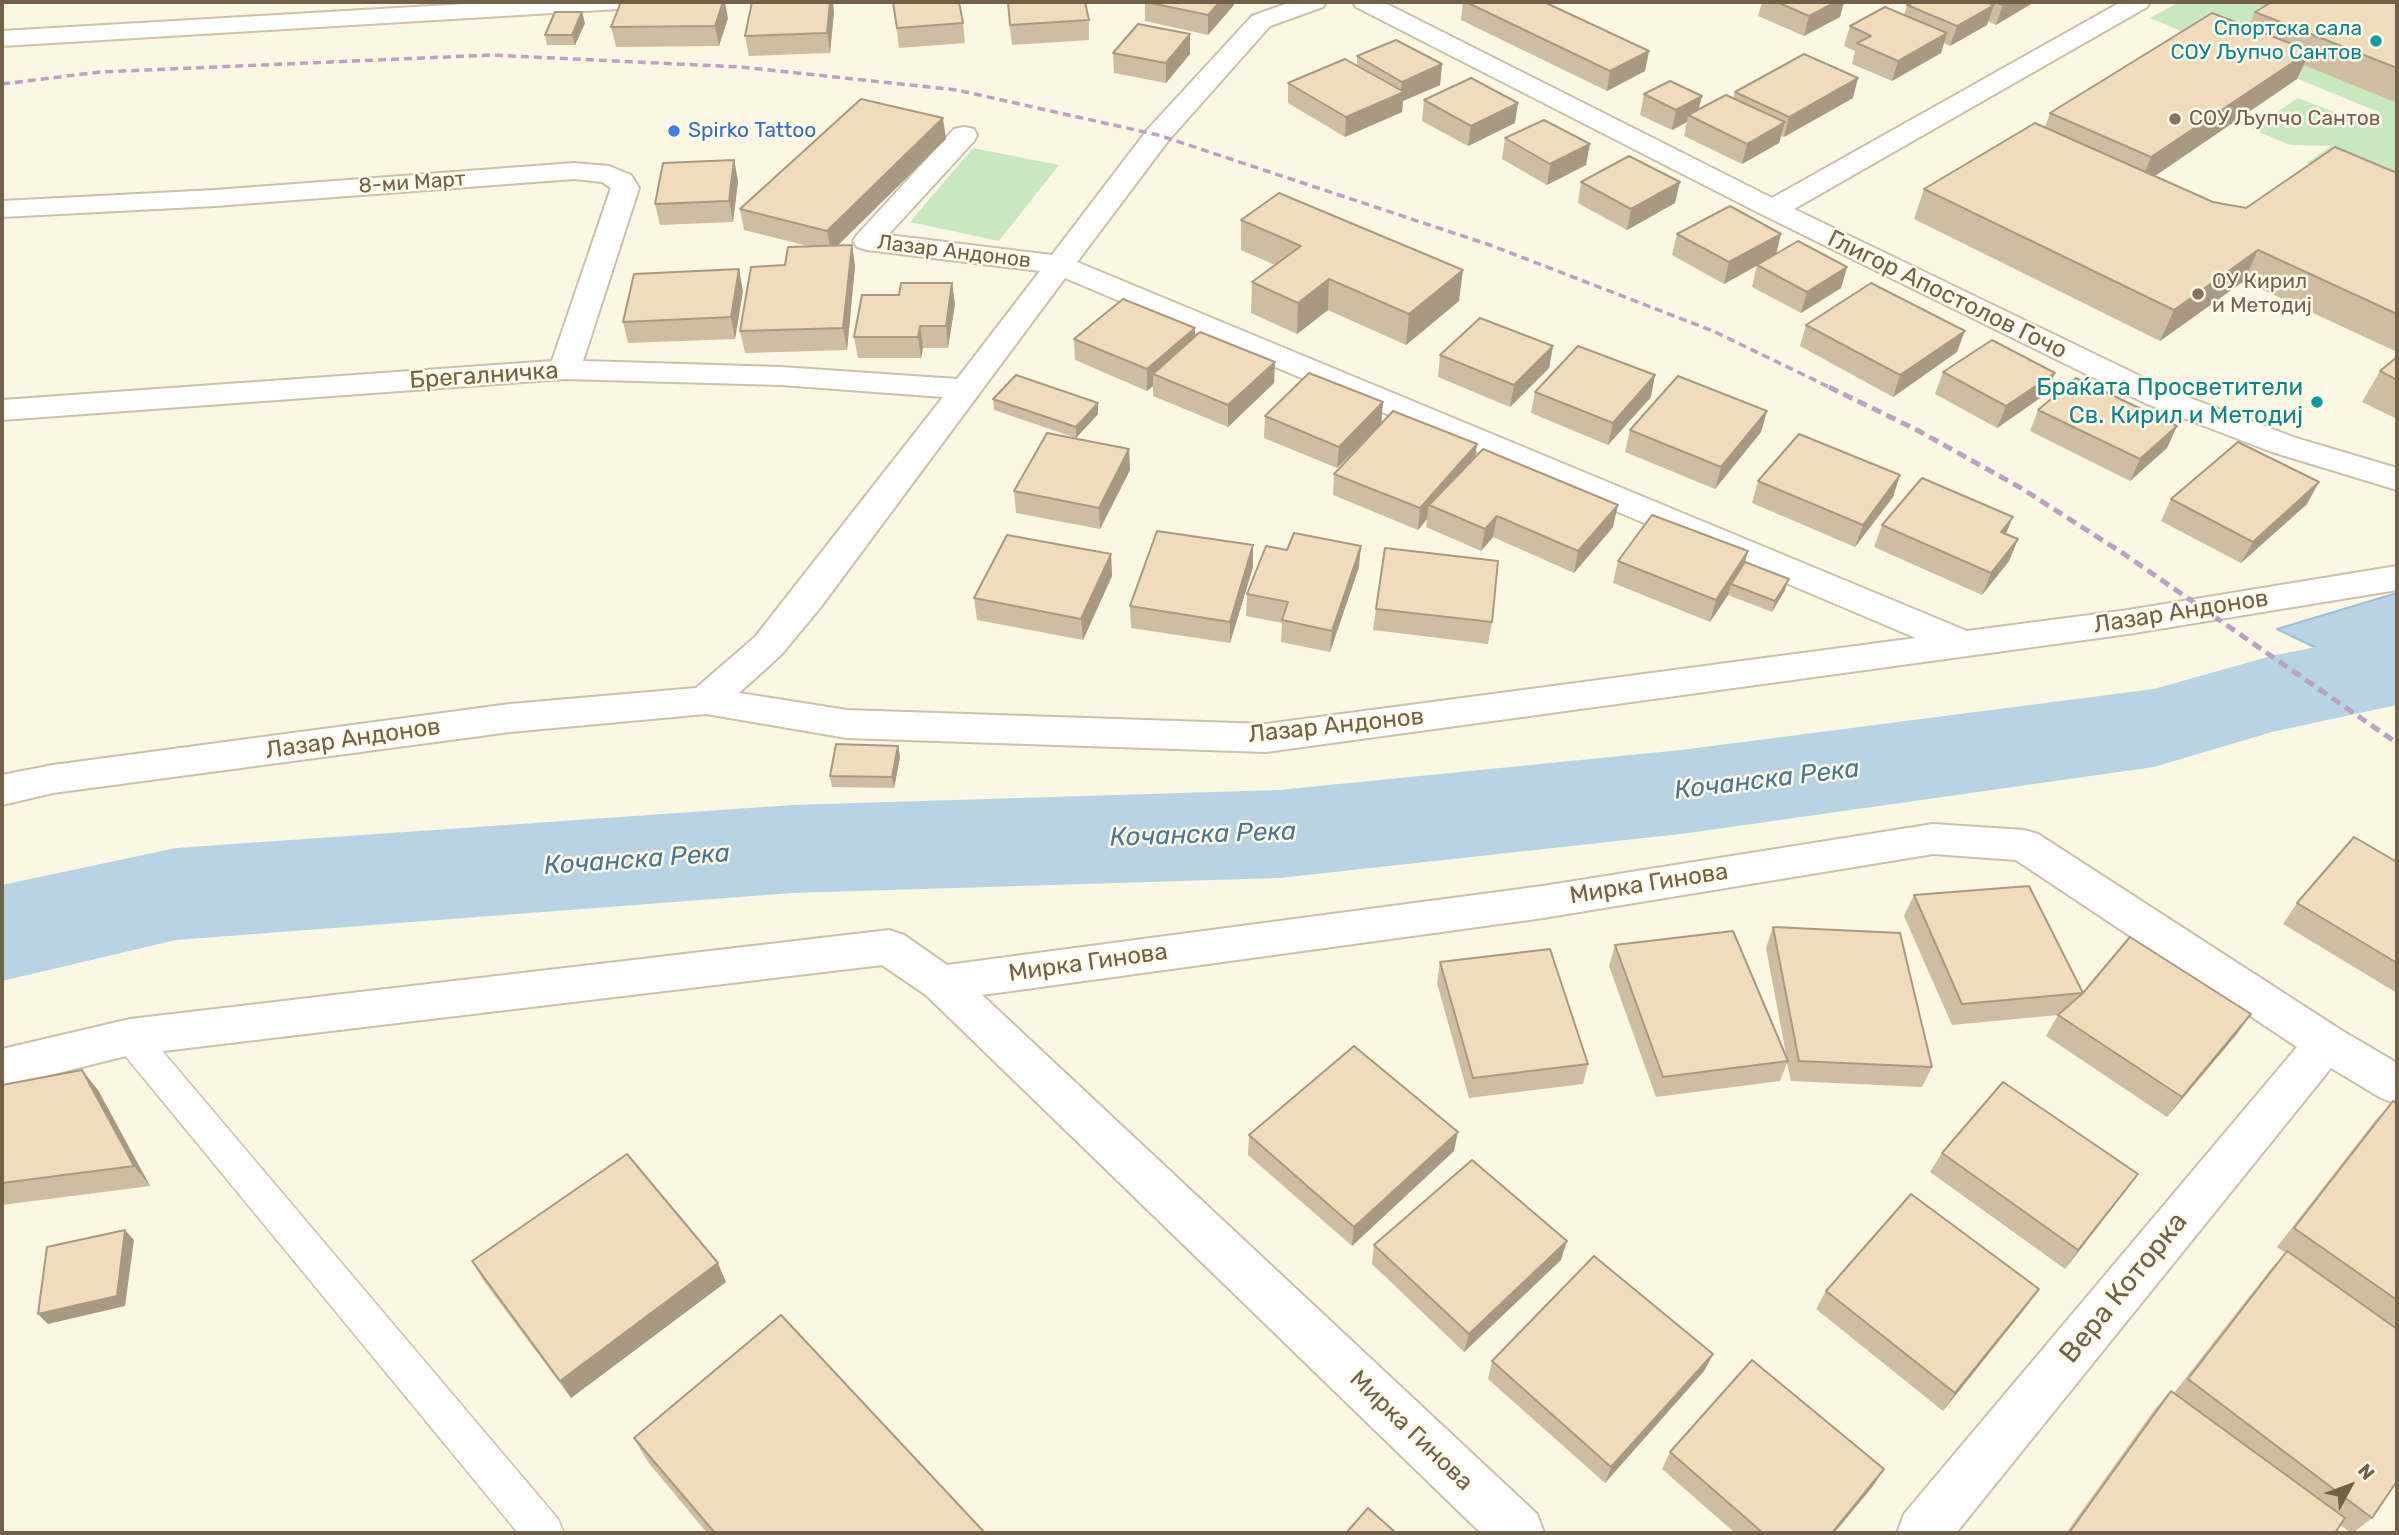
<!DOCTYPE html>
<meta charset="utf-8">
<style>
body{margin:0}
#map{position:relative;width:2399px;height:1535px;overflow:hidden;background:#fbf7e2;font-family:Rubik,sans-serif}
canvas{display:block}
.frame{position:absolute;inset:0;border:4px solid #726149;pointer-events:none}
.north{position:absolute;left:2315px;top:1451px;width:70px;height:70px;-webkit-text-stroke:5px #fffbe8;paint-order:stroke;rotate:49deg;font-size:19px;font-weight:700;line-height:28px;text-align:center;color:#726149}
.north::after{content:'';display:block;margin:auto;width:24px;height:32px;background:#726149;clip-path:polygon(50% 0,100% 100%,50% 72%,0 100%)}
</style>
<div id="map">
<canvas width="2399" height="1535"></canvas>
<div class="frame"></div>
<div class="north">N</div>
</div>
<script>
const c = document.querySelector('canvas').getContext('2d');
c.lineJoin = 'round';
function fill(path, color) {
  c.fillStyle = color;
  c.fill(path, 'evenodd');
}
function toPath(rows) {
  const path = new Path2D();
  for (const r of rows) {
    path.moveTo(r[0], r[1]);
    for (let i = 2; i < r.length; i += 2) path.lineTo(r[i], r[i + 1]);
  }
  return path;
}
function stroke(path, color, width, dash) {
  c.strokeStyle = color;
  c.lineWidth = width;
  c.lineCap = dash ? 'butt' : 'round';
  c.setLineDash(dash || []);
  c.stroke(path);
}
function label(font, color, halo, rows, align = 'center') {
  c.font = font + ' Rubik,sans-serif';
  c.lineWidth = 5;
  c.setLineDash([]);
  c.textBaseline = 'middle';
  c.strokeStyle = halo;
  c.fillStyle = color;
  for (const [text, x, y, turn = 0] of rows) {
    c.save();
    c.translate(x, y);
    c.rotate((+turn || 0) * Math.PI / 180);
    c.textAlign = isNaN(turn) ? turn : align;
    if (halo) c.strokeText(text, 0, 0);
    c.fillText(text, 0, 0);
    c.restore();
  }
}
const green = toPath([
 [2179,2,2381,2,2397,8,2397,202,2307,163,2331,146,2290,145,2252,129,2298,98,2365,124,2381,113,2150,18],
 [973,148,1059,165,999,241,910,222]
]);
const water = toPath([
 [2397,593,2397,687,2277,629,2397,593]
]);
const river = toPath([
 [2397,631,2397,705,2272,732,2154,767,1681,834,1279,878,792,893,176,940,2,981,2,885,176,848,792,805,1279,790,1681,750,2154,689,2271,656,2397,631]
]);
const lane = toPath([
 [130,1023,142,1027,558,1519,564,1533,518,1533,118,1047,113,1037,118,1027,130,1023]
]);
const street = toPath([
 [1291,2,1326,2,1323,7,1270,26,1168,141,1077,262,1967,631,2128,610,2397,566,2397,590,2128,634,1266,752,847,738,706,714,510,732,53,793,2,805,2,775,53,765,510,704,696,688,755,637,943,397,781,385,565,379,2,420,2,400,552,361,611,188,602,182,574,179,215,206,2,217,2,201,215,190,574,163,609,166,631,175,639,188,583,361,781,367,957,379,1040,271,867,250,857,247,853,241,857,235,954,129,964,127,974,129,977,135,974,141,888,235,1052,255,1148,129,1252,16,1291,2],
 [1065,278,1916,638,1266,724,847,710,739,693,781,655,820,608,1065,278],
 [1353,2,1383,2,1772,198,2121,2,2150,2,2147,7,1794,209,2169,390,2296,438,2397,468,2397,490,2272,452,2147,404,1763,215,1356,7,1353,2],
 [1933,824,2024,830,2038,834,2341,1030,2397,1063,2397,1104,2381,1098,2331,1068,1956,1533,1897,1533,1904,1514,2297,1047,2016,860,1933,854,1543,918,982,995,1537,1514,1544,1533,1481,1533,926,995,882,965,130,1055,2,1087,2,1049,130,1019,889,930,904,935,947,965,1543,886,1933,824]
]);
const secondary = toPath([
 [500,2,631,2,628,7,619,9,2,46,2,31,500,2]
]);
const railFar1 = toPath([
 [2,84,100,72,492,55,741,67,957,90,1158,135,1490,245,1713,331,1833,389]
]);
const rail = toPath([
 [1829,387,1917,430,2021,488,2124,554,2397,743]
]);
const wall = toPath([
 [893,2,963,23,965,43,899,48],
 [1007,2,1089,20,1089,40,1012,45],
 [1145,2,1234,2,1234,5,1208,35,1145,21],
 [1463,2,1545,2,1649,51,1645,71,1607,91,1461,20],
 [1762,2,1844,2,1840,17,1804,36,1758,16],
 [1914,2,2032,2,2031,4,1996,25,1988,21,1987,25,1950,46,1944,43,1941,53,1892,81,1852,64,1855,51,1844,46,1850,26,1904,15,1907,5],
 [2255,2,2397,2,2397,103,2304,65,2297,79,2154,176,2213,202,2246,208,2397,173,2397,352,2244,281,2160,341,1914,219,1924,189,2045,127,2050,113,2249,27,2255,12,2265,6],
 [834,12,830,53,749,56,745,36],
 [728,18,719,46,616,47,611,27],
 [585,23,575,45,547,45,545,35],
 [1190,34,1190,54,1166,83,1114,73,1113,53],
 [1357,56,1442,64,1440,85,1403,101,1402,112,1345,137,1288,103,1288,83,1357,65],
 [1735,92,1853,98,1784,137,1781,136,1779,143,1742,164,1684,136,1687,122,1672,130,1640,115,1644,94,1699,109,1733,98],
 [1424,100,1515,123,1468,146,1422,121],
 [1505,138,1586,165,1547,185,1502,159],
 [946,139,838,245,852,245,855,266,847,350,745,353,740,331,785,265,808,246,744,230,740,209],
 [734,160,738,181,733,222,660,225,655,204],
 [1581,182,1675,203,1627,230,1578,203],
 [1241,220,1459,301,1406,345,1328,310,1297,334,1251,313,1252,282,1275,265,1241,250],
 [1677,234,1776,254,1847,267,1841,288,1801,313,1752,287,1757,265,1767,260,1724,284,1672,255],
 [952,283,955,304,948,348,923,348,921,358,858,358,854,337,899,295],
 [743,291,735,339,628,343,623,322],
 [1806,325,1957,352,1893,397,1800,346],
 [1195,337,1275,362,1274,383,1228,427,1153,396,1153,386,1147,391,1075,360,1074,339],
 [1553,346,1549,368,1510,407,1438,377,1440,355],
 [2397,357,2397,419,2362,402,2380,371],
 [1943,372,2055,373,2046,394,1997,428,1935,394],
 [1535,392,1651,397,1608,445,1531,413],
 [993,399,1098,403,1098,414,1076,438,994,410],
 [1383,402,1381,424,1477,444,1475,457,1613,527,1574,573,1493,537,1481,551,1426,527,1427,519,1418,530,1333,495,1334,474,1377,428,1337,468,1264,438,1265,416],
 [2038,410,2177,426,2167,448,2130,481,2030,431],
 [1767,411,1761,432,1715,489,1625,452,1630,430],
 [1129,449,1130,470,1100,529,1016,513,1014,491],
 [1900,475,1893,497,1855,547,1752,503,1758,481],
 [2171,499,2307,504,2241,563,2161,521],
 [1882,525,2005,534,2018,539,2009,561,1982,595,1874,547],
 [1287,550,1359,567,1330,652,1281,642,1282,623,1246,616,1247,594],
 [1111,554,1112,576,1083,640,977,620,974,598],
 [1618,561,1745,562,1785,590,1772,612,1728,595,1710,622,1613,583],
 [1253,567,1230,643,1131,628,1130,606],
 [1376,609,1492,622,1488,644,1373,630],
 [898,746,900,757,894,788,832,787,830,776],
 [2397,862,2397,993,2283,924,2297,903],
 [1914,895,2083,993,2251,1014,2236,1035,2167,1117,2046,1036,2058,1015,1952,1025,1904,916],
 [1773,927,1932,1067,1922,1087,1791,1081,1787,1063,1780,1081,1656,1097,1609,966,1615,945,1786,1054,1766,948],
 [1440,962,1588,1064,1583,1084,1469,1098,1437,983],
 [2,1085,98,1090,150,1186,2,1205],
 [2393,1101,2397,1103,2397,1481,2372,1518,2353,1533,2351,1533,2340,1525,2335,1533,2066,1533,2155,1409,2171,1391,2174,1393,2270,1270,2286,1253,2277,1247,2375,1121],
 [1249,1135,1454,1151,1352,1246,1248,1155],
 [1942,1153,2138,1174,2065,1269,1930,1172],
 [1374,1245,1561,1260,1464,1352,1372,1264],
 [472,1261,726,1282,571,1398,483,1280],
 [2039,1289,2026,1307,1943,1411,1816,1309,1826,1291],
 [1713,1354,1704,1371,1605,1483,1488,1379,1492,1361],
 [634,1438,985,1533,707,1533,648,1462],
 [1670,1452,1873,1486,1834,1533,1735,1533,1662,1469]
]);
const shadedWall = toPath([
 [723,2,725,2,728,18,719,46,715,26],
 [830,2,833,2,834,12,830,53,827,33],
 [1220,2,1234,2,1234,5,1208,35,1208,15],
 [1836,2,1844,2,1840,17,1804,36,1809,16],
 [2008,2,2032,2,2031,4,1996,25,2003,5],
 [1994,5,1987,25,1950,46,1957,26],
 [582,12,585,23,575,45,572,35],
 [1947,33,1941,53,1892,81,1898,61],
 [1190,34,1190,54,1166,83,1166,63],
 [1649,51,1645,71,1607,91,1610,71],
 [2310,51,2297,79,2139,187,2151,157],
 [1442,64,1440,85,1403,101,1402,112,1345,137,1346,117,1401,93,1402,82],
 [1858,78,1853,98,1784,137,1789,117],
 [1702,96,1697,116,1688,115,1687,122,1672,130,1676,110],
 [1518,103,1515,123,1468,146,1471,126],
 [943,118,946,139,831,252,827,231],
 [1785,122,1779,143,1742,164,1747,144],
 [1590,144,1586,165,1547,185,1550,164],
 [734,160,738,181,733,222,729,201],
 [1680,182,1675,203,1627,230,1631,209],
 [1781,234,1776,255,1724,284,1729,262],
 [852,245,855,266,847,350,843,328],
 [2258,250,2244,281,2160,341,2174,310],
 [1847,267,1841,288,1801,313,1807,292],
 [739,269,743,291,735,339,731,317],
 [1463,270,1459,301,1406,345,1409,314],
 [1329,279,1328,310,1297,334,1298,303],
 [952,283,955,304,948,348,946,326],
 [920,326,923,348,921,358,918,337],
 [1195,328,1195,350,1153,374,1153,386,1147,391,1147,369],
 [1965,331,1957,352,1893,397,1900,375],
 [1553,346,1549,368,1510,407,1514,385],
 [1275,362,1274,383,1228,427,1228,405],
 [2055,373,2046,394,1997,428,2006,406],
 [1655,375,1651,397,1608,445,1613,423],
 [1383,402,1381,424,1337,468,1339,447],
 [1098,403,1098,414,1076,438,1076,427],
 [1767,411,1761,432,1715,489,1721,467],
 [2177,426,2167,448,2130,481,2140,459],
 [1477,444,1474,465,1429,505,1427,519,1418,530,1420,508],
 [1129,449,1130,470,1100,529,1099,508],
 [1900,475,1893,497,1855,547,1863,525],
 [2319,482,2307,504,2241,563,2253,542],
 [1618,505,1613,527,1574,573,1578,551],
 [1497,516,1493,537,1481,551,1485,529],
 [2013,517,2004,538,2001,532],
 [2018,539,2009,561,1982,595,1991,573],
 [1253,545,1253,567,1230,643,1230,622],
 [1361,546,1359,567,1330,652,1332,631],
 [1748,551,1742,573,1731,584,1728,595,1710,622,1716,600],
 [1111,554,1112,576,1083,640,1081,619],
 [1789,579,1785,590,1772,612,1775,601],
 [898,746,900,757,894,788,892,777],
 [2251,1014,2236,1035,2167,1117,2182,1097],
 [82,1070,98,1090,150,1186,134,1166],
 [1458,1132,1454,1151,1352,1246,1354,1227],
 [2138,1174,2124,1193,2065,1269,2078,1250],
 [125,1230,134,1240,125,1306,48,1324,38,1314],
 [1567,1241,1561,1260,1464,1352,1469,1334],
 [718,1263,726,1282,571,1398,560,1381],
 [2039,1289,2026,1307,1943,1411,1955,1393],
 [1713,1354,1704,1371,1605,1483,1611,1467],
 [1884,1469,1873,1486,1834,1533,1832,1533]
]);
const building = toPath([
 [621,2,723,2,715,26,611,27,621,2],
 [752,2,830,2,827,33,745,36,752,2],
 [893,2,959,2,963,23,897,28,893,2],
 [1008,2,1085,2,1089,20,1010,25,1008,2],
 [1146,2,1220,2,1208,15,1146,2],
 [1466,2,1544,2,1649,51,1610,71,1466,2],
 [1777,2,1836,2,1809,16,1777,2],
 [1914,2,1985,2,1994,5,1957,26,1907,5,1914,2],
 [1995,2,2008,2,2003,5,1995,2],
 [2272,2,2397,2,2397,68,2255,12,2272,2],
 [1885,7,1947,33,1898,61,1857,43,1871,36,1850,26,1885,7],
 [555,12,582,12,572,35,545,35,555,12],
 [2212,13,2310,51,2151,157,2050,113,2212,13],
 [1138,24,1190,34,1166,63,1113,53,1138,24],
 [1396,40,1442,64,1402,82,1357,56,1396,40],
 [1804,54,1858,78,1789,117,1735,92,1804,54],
 [1345,59,1404,92,1346,117,1288,83,1345,59],
 [1471,78,1518,103,1471,126,1424,100,1471,78],
 [1670,81,1702,96,1676,110,1644,94,1670,81],
 [1726,95,1785,122,1747,144,1688,115,1726,95],
 [861,99,943,118,827,231,740,209,861,99],
 [1544,120,1590,144,1550,164,1505,138,1544,120],
 [2035,123,2213,202,2246,208,2335,147,2397,173,2397,314,2258,250,2174,310,1924,189,2035,123],
 [1629,156,1680,182,1631,209,1581,182,1629,156],
 [734,160,729,201,655,204,663,163,734,160],
 [1279,193,1463,270,1409,314,1329,279,1298,303,1252,282,1301,246,1241,220,1279,193],
 [1730,206,1781,234,1729,262,1677,234,1730,206],
 [1798,241,1847,267,1807,292,1757,265,1798,241],
 [852,245,843,328,740,331,751,267,785,265,788,247,852,245],
 [739,269,731,317,623,322,634,274,739,269],
 [901,283,952,283,946,326,920,326,918,337,854,337,862,295,899,295,901,283],
 [1871,283,1965,331,1900,375,1806,325,1871,283],
 [1123,299,1195,328,1147,369,1074,339,1123,299],
 [1480,318,1553,346,1514,385,1440,355,1480,318],
 [1200,332,1275,362,1228,405,1153,374,1200,332],
 [1992,340,2055,373,2006,406,1943,372,1992,340],
 [1578,346,1655,375,1613,423,1535,392,1578,346],
 [2397,357,2397,380,2380,371,2397,357],
 [1309,373,1383,402,1339,447,1265,416,1309,373],
 [1016,375,1098,403,1076,427,993,399,1016,375],
 [1678,376,1767,411,1721,467,1630,430,1678,376],
 [2076,378,2177,426,2140,459,2038,410,2076,378],
 [1393,411,1477,444,1420,508,1334,474,1393,411],
 [1047,433,1129,449,1099,508,1014,491,1047,433],
 [1799,434,1900,475,1863,525,1758,481,1799,434],
 [2238,442,2319,482,2253,542,2171,499,2238,442],
 [1483,449,1618,505,1578,551,1497,516,1485,529,1429,505,1483,449],
 [1922,478,2013,517,2001,532,2018,539,1991,573,1882,525,1922,478],
 [1652,515,1748,551,1716,600,1618,561,1652,515],
 [1157,531,1253,545,1230,622,1130,606,1157,531],
 [1294,533,1361,546,1332,631,1282,620,1288,602,1247,594,1266,546,1287,550,1294,533],
 [1007,535,1111,554,1081,619,974,598,1007,535],
 [1385,548,1498,561,1492,622,1376,609,1385,548],
 [1745,562,1789,579,1775,601,1731,584,1745,562],
 [836,744,898,746,892,777,830,776,836,744],
 [2354,837,2397,862,2397,963,2297,903,2354,837],
 [2029,886,2083,993,1962,1004,1914,895,2029,886],
 [1773,927,1900,933,1932,1067,1799,1061,1773,927],
 [1733,931,1788,1061,1663,1077,1615,945,1733,931],
 [2130,937,2251,1014,2182,1097,2058,1015,2083,993,2130,937],
 [1550,949,1588,1064,1473,1078,1440,962,1550,949],
 [1354,1046,1458,1132,1354,1227,1249,1135,1354,1046],
 [82,1070,134,1166,2,1183,2,1085,82,1070],
 [2003,1082,2138,1174,2078,1250,1942,1153,2003,1082],
 [2393,1101,2397,1103,2397,1300,2294,1228,2393,1101],
 [627,1154,718,1263,560,1381,472,1261,627,1154],
 [1472,1160,1567,1241,1469,1334,1374,1245,1472,1160],
 [1911,1194,2039,1289,1955,1393,1826,1291,1911,1194],
 [125,1230,117,1296,38,1314,47,1247,125,1230],
 [2287,1251,2397,1329,2397,1481,2372,1518,2188,1379,2287,1251],
 [1594,1256,1713,1354,1611,1467,1492,1361,1594,1256],
 [781,1315,985,1533,715,1533,634,1438,781,1315],
 [1752,1360,1884,1469,1832,1533,1763,1533,1670,1452,1752,1360],
 [2171,1391,2345,1518,2335,1533,2069,1533,2171,1391],
 [1368,1508,1396,1533,1346,1533,1368,1508]
]);
const markers = [
 [2376,41,7,"#0f9aa8"],
 [2175,119,7,"#8d6e63"],
 [674,131,7,"#3f7fe0"],
 [2198,294,7,"#8d6e63"],
 [2317,402,7,"#0f9aa8"]
];
const farCulturenames = [
 ["Спортска сала",2362,29],
 ["СОУ Љупчо Сантов",2362,53]
];
const farEducationnames = [
 ["СОУ Љупчо Сантов",2189,119],
 ["ОУ Кирил",2212,282],
 ["и Методиј",2212,306]
];
const farShopnames = [
 ["Spirko Tattoo",688,131]
];
const farStreetnames = [
 ["8-ми Март",412,183,-4],
 ["Лазар Андонов",954,252,7]
];
const streetNames = [
 ["Глигор Апостолов Гочо",1947,295,26],
 ["Брегалничка",484,376,-4],
 ["Лазар Андонов",2181,612,-9],
 ["Лазар Андонов",1336,726,-6],
 ["Лазар Андонов",353,739,-8],
 ["Мирка Гинова",1649,884,-9],
 ["Мирка Гинова",1088,963,-8],
 ["Мирка Гинова",1411,1431,44]
];
const cultureNames = [
 ["Браќата Просветители",2303,388],
 ["Св. Кирил и Методиј",2303,416]
];
const waterNames = [
 ["Кочанска Река",1767,780,-7],
 ["Кочанска Река",1203,835,-2],
 ["Кочанска Река",637,860,-4]
];
const nearStreetnames = [
 ["Вера Которка",2124,1288,-51]
];
fill(green, '#c8e8c1');
fill(water, '#b7d3e4');
stroke(water, '#9ec0d5', 2);
fill(river, '#b7d3e4');
stroke(lane, '#ccc0a9', 3);
stroke(street, '#ccc0a9', 4);
stroke(secondary, '#cfc2a7', 4);
fill(lane, '#fff');
fill(street, '#fff');
fill(secondary, '#fff');
stroke(railFar1, '#bca1c4', 3.5, [8, 5]);
stroke(rail, '#bca1c4', 5, [10, 6]);
fill(wall, '#cebda0');
fill(shadedWall, '#a89a82');
fill(building, '#f0dcba');
stroke(building, '#a89a82', 2);
for (const [x, y, r, color] of markers) {
  const dot = new Path2D();
  dot.arc(x, y, r, 0, 2 * Math.PI);
  c.fillStyle = color;
  c.fill(dot);
  stroke(dot, '#fffbe8', 2.5);
}
label('21px', '#0d838f', '#fffbe8', farCulturenames, 'right');
label('21px', '#785e54', '#fffbe8', farEducationnames, 'left');
label('21px', '#366cbe', '#fffbe8', farShopnames, 'left');
label('21px', '#726149', '#fffbe8', farStreetnames);
label('24px', '#726149', '#fffbe8', streetNames);
label('24px', '#0d838f', '#fffbe8', cultureNames, 'right');
label('italic 26px', '#4a7692', '#fffbe8', waterNames);
label('28px', '#726149', '#fffbe8', nearStreetnames);
</script>
